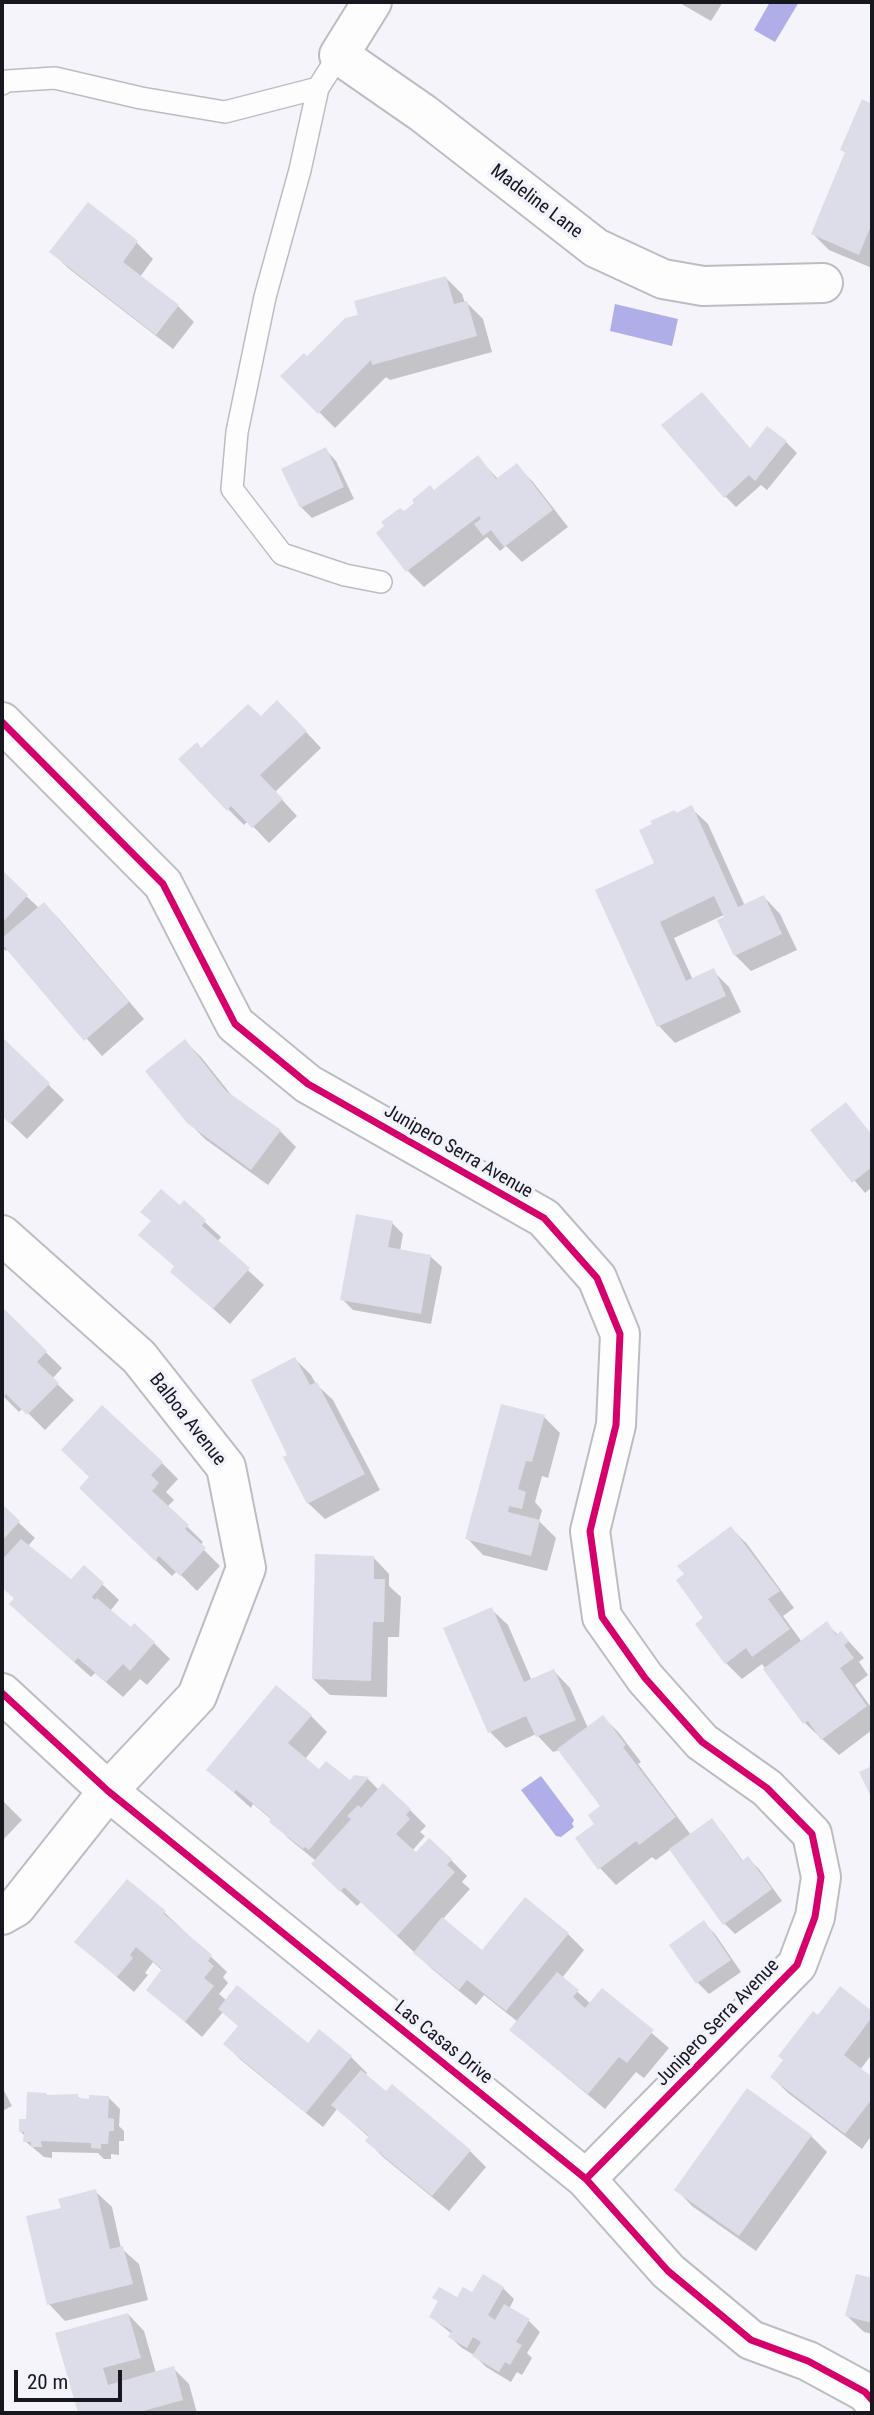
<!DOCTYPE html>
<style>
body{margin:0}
#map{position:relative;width:874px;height:2415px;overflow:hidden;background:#f4f4fa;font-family:"Roboto Condensed",sans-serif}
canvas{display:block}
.frame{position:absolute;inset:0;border:4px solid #17171f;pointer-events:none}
.scale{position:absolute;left:14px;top:2370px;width:108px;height:32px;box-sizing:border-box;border:4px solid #17171f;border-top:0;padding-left:9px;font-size:21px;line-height:24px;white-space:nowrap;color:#17171f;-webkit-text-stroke:5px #f2f2fc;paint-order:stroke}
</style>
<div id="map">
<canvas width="874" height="2415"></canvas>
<div class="frame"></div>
<div class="scale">20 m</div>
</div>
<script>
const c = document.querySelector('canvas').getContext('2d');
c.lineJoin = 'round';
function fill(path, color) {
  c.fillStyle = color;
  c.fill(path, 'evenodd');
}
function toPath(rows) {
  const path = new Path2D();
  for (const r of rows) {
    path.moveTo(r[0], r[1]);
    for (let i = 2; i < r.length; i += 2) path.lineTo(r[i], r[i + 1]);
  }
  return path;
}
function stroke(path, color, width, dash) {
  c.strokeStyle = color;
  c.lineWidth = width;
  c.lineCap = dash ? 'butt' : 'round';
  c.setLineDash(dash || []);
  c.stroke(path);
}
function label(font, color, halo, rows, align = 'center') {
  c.font = font + ' "Roboto Condensed",sans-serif';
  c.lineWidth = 7;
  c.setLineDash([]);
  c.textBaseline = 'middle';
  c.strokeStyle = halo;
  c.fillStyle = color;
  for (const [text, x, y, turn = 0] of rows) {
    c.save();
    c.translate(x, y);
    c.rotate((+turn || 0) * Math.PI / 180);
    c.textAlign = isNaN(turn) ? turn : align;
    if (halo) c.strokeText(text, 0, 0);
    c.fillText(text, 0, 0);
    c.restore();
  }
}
const water = toPath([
 [770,2,799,2,775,42,754,30],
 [615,304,678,319,672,346,610,331],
 [541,1776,574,1820,572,1824,574,1827,561,1837,556,1836,521,1790]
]);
const shadow = toPath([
 [678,2,723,2,711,21],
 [863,102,872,105,872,268,829,250,813,234,846,154,843,150],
 [88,204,137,243,153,259,140,277,178,306,194,322,173,349,68,268,52,252],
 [446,278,462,294,465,303,467,303,483,319,492,352,390,380,386,377,335,428,283,376,360,316],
 [786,442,797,453,767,490,761,485,736,507,725,496,750,449],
 [325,449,336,461,354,499,312,518,301,507],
 [478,458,498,479,516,465,533,482,568,527,522,562,506,546,500,551,487,537,424,587,408,571,378,533],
 [261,718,293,718,321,748,275,792,297,816,269,843,248,821,244,825,228,809,202,750],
 [691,808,708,824,745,906,764,897,780,914,797,950,751,971,735,955,726,914,674,938,693,980,713,971,729,987,741,1012,675,1043,659,1026,597,891,656,864,675,812,677,814],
 [2,873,39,908,44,904,60,920,144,1019,102,1056,8,949,6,951,2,947],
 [2,1039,64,1100,27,1139,2,1115],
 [185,1041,201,1057,233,1097,280,1131,296,1147,268,1185,205,1139,188,1122],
 [845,1104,872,1135,872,1187,865,1193,812,1130],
 [184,1203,221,1237,217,1242,264,1285,230,1324,172,1272,176,1267,152,1222,180,1208],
 [392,1223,403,1234,400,1251,430,1256,442,1267,431,1324,353,1310,342,1299],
 [2,1310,62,1368,52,1379,74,1400,45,1430,23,1408,19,1412,2,1395],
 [295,1359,311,1375,316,1384,333,1400,380,1490,325,1519,308,1503,289,1456],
 [544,1417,560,1433,548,1478,542,1476,535,1502,542,1510,539,1521,556,1538,547,1571,483,1555,467,1538],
 [162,1463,178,1479,166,1492,174,1500,167,1507,203,1542,200,1546,220,1566,197,1591,177,1571,172,1576,97,1504],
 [2,1507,35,1538,27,1547,71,1582,84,1567,119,1600,110,1611,131,1630,154,1643,170,1659,147,1685,140,1679,123,1697,95,1673,91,1677,27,1620,15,1599,2,1587],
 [731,1528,747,1544,794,1608,783,1616,802,1642,826,1623,838,1635,841,1633,864,1658,859,1662,868,1675,855,1685,872,1709,872,1730,839,1755,805,1723,762,1664,742,1679,726,1663,705,1618],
 [373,1557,389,1574,389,1586,401,1597,399,1637,388,1637,387,1697,330,1695,313,1679],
 [491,1609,508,1625,532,1681,554,1671,570,1688,588,1728,603,1717,619,1733,641,1762,638,1764,691,1835,711,1821,722,1832,743,1861,748,1858,759,1869,782,1901,735,1934,724,1923,671,1849,656,1860,652,1857,616,1885,600,1868,596,1824,602,1806,560,1750,553,1752,536,1734,506,1748,490,1732],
 [311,1716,327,1732,305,1759,320,1771,350,1783,355,1776,368,1779,379,1790,410,1810,426,1826,420,1832,425,1836,412,1851,416,1854,451,1860,467,1876,462,1882,470,1889,442,1920,483,1953,568,1934,584,1950,562,1978,591,2004,602,1990,669,2048,644,2078,636,2072,605,2109,528,2045,512,2029,518,2022,484,1995,476,2005,432,1969,361,1902,357,1906,329,1880,316,1861,288,1838,272,1820,253,1804,251,1808,209,1770],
 [2,1800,22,1820,2,1841],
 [164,1912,227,1972,223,1977,228,1983,219,1994,227,2001,308,2046,351,2057,367,2073,365,2076,386,2093,470,2151,486,2167,449,2211,383,2157,367,2141,370,2138,337,2109,323,2127,241,2060,225,2044,239,2027,223,2012,202,2037,148,1989,163,1971,153,1962,145,1973,148,1975,134,1992,77,1942],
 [704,1923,715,1934,741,1972,709,1994,698,1983,671,1945],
 [840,1989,872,2014,872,2054,860,2070,872,2079,872,2135,862,2149,788,2093,772,2077],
 [2,2087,12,2106,2,2111],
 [77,2096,82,2100,109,2098,120,2109,119,2126,124,2131,124,2141,119,2141,119,2155,111,2154,111,2159,104,2159,98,2153,52,2152,52,2158,44,2157,25,2141,25,2136,20,2131,48,2097],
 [811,2136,827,2152,756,2251,692,2206,676,2189],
 [95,2191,112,2207,121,2248,139,2264,148,2300,65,2321,49,2304,63,2210],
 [858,2276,872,2280,872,2334,864,2332,847,2316],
 [503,2288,514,2299,509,2309,529,2321,540,2332,527,2353,532,2358,522,2375,517,2372,511,2382,486,2367,474,2355,462,2348,450,2337,452,2334,431,2317,458,2299],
 [128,2314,144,2331,156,2373,173,2368,189,2384,197,2413,79,2413,58,2334]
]);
const building = toPath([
 [862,99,872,104,872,223,859,255,811,234,845,152,840,150],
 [88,202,138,241,123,262,179,305,156,335,49,252],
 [446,276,454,304,467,301,477,336,372,365,371,360,318,414,280,376,304,353,307,356,345,318,358,315,354,301],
 [702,392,750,448,767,426,787,441,755,481,749,475,724,498,661,425],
 [326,447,344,487,300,508,281,469],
 [478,455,496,479,517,463,553,510,504,547,491,530,483,536,474,524,481,519,479,516,406,572,376,533,384,526,381,522,400,508,404,511,414,503,412,500,430,485,434,490],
 [277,700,307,731,260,775,283,799,252,828,231,806,227,811,178,759,197,742,201,748,248,704,261,716],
 [692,805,738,907,764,895,782,934,734,956,717,920,724,917,714,896,660,922,686,981,714,968,726,996,657,1027,595,890,654,863,639,830,652,824,650,821,675,810,676,813],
 [2,870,28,895,2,923],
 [44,902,129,1002,84,1041,2,944,2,938],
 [2,1037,50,1083,10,1124,2,1116],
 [185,1039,225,1090,281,1130,251,1170,187,1123,145,1071],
 [846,1102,872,1135,872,1167,852,1183,810,1130],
 [161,1189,180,1205,184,1200,206,1220,202,1226,250,1268,213,1309,170,1272,174,1266,138,1235,151,1221,140,1212],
 [356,1214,393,1221,388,1247,431,1255,421,1314,340,1300],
 [2,1307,47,1351,37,1362,59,1383,27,1415,6,1394,2,1398],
 [295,1357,310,1385,317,1382,365,1474,307,1504,283,1457,287,1455,251,1380],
 [501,1404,545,1415,532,1462,526,1461,518,1489,526,1492,522,1509,509,1506,508,1512,540,1520,531,1556,465,1539],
 [102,1405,163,1462,151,1475,159,1483,152,1491,189,1525,185,1529,206,1548,180,1576,159,1556,155,1561,79,1488,89,1477,61,1450],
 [2,1504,20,1521,2,1541],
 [731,1526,780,1591,768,1599,790,1629,752,1657,746,1648,725,1664,695,1624,703,1618,676,1580,684,1574,677,1566],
 [21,1539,71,1579,84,1565,104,1583,92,1597,95,1600,97,1598,131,1627,134,1623,155,1642,130,1671,123,1664,106,1682,78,1658,74,1662,9,1604,14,1598,2,1588,2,1560],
 [315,1554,374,1556,374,1579,385,1579,384,1622,373,1622,371,1681,312,1679],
 [492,1607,524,1682,554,1669,576,1720,536,1737,526,1716,488,1733,443,1628],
 [827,1621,836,1635,841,1631,849,1641,844,1645,854,1658,840,1668,867,1706,821,1740,808,1721,803,1724,763,1669],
 [276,1685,312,1715,288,1743,319,1769,326,1761,350,1780,354,1775,369,1777,309,1850,305,1847,303,1849,269,1822,271,1818,236,1790,234,1793,206,1770],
 [603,1715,626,1745,623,1747,676,1817,639,1845,636,1841,598,1870,575,1838,594,1824,588,1815,600,1806,557,1749],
 [872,1766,872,1799,859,1772],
 [383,1783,411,1809,406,1815,410,1819,396,1834,416,1852,429,1838,452,1859,447,1865,455,1872,397,1936,344,1887,340,1892,311,1864,351,1819,347,1816,358,1805,361,1808],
 [712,1818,742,1861,748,1856,772,1889,723,1925,669,1849],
 [127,1879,166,1911,163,1913,212,1955,208,1961,214,1966,204,1978,214,1986,185,2022,146,1990,162,1969,136,1947,130,1955,133,1958,117,1977,74,1942],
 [525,1897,569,1933,506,2011,467,1980,459,1990,413,1953,442,1917,482,1950],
 [704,1920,731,1960,696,1984,669,1945],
 [557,1972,579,1990,573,1997,585,2008,602,1988,654,2030,627,2063,619,2057,588,2094,509,2030],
 [237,1985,308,2043,319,2029,352,2056,306,2113,223,2044,238,2026,218,2009],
 [840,1986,872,2011,872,2017,844,2055,872,2077,872,2099,845,2134,770,2077,783,2060,778,2056,813,2011,818,2015],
 [361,2070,386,2091,392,2084,471,2150,432,2196,365,2141,369,2136,331,2105],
 [747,2088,812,2135,739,2236,674,2190],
 [27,2092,46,2093,47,2095,78,2094,78,2098,89,2099,89,2095,109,2096,108,2118,114,2119,114,2131,109,2131,108,2144,101,2144,101,2149,91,2148,91,2143,41,2141,42,2147,31,2147,31,2142,23,2142,24,2132,19,2132,19,2119,26,2119],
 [96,2189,110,2249,123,2246,133,2284,47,2305,26,2216,61,2208,58,2199],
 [483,2274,504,2287,488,2315,495,2320,504,2304,530,2319,516,2342,522,2345,510,2365,505,2362,499,2372,472,2356,481,2342,473,2337,467,2348,448,2337,452,2331,429,2317,438,2301,432,2298,439,2287,457,2297,463,2287,472,2292],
 [856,2274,872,2278,872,2323,845,2316],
 [128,2313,141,2358,103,2368,108,2385,174,2366,183,2400,136,2413,78,2413,55,2333]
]);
const service = toPath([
 [339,55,318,88,300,170,265,297,237,432,232,489,282,554,345,575,381,582],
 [2,84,7,81,55,78,141,98,225,112,318,88]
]);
const minor = toPath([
 [372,2,339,55,424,114,596,248,663,279,703,286,823,283],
 [2,722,163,884,235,1024,308,1084,544,1218,597,1278,620,1334,616,1425,590,1531,602,1617,645,1678,702,1742,767,1788,812,1834,821,1877,815,1917,797,1965,586,2179],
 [2,1235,139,1357,226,1467,246,1568,197,1696,108,1791,16,1907,2,1915],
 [2,1693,108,1791,586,2179,668,2271,751,2340,808,2361,865,2392,872,2400]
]);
const cycleway = toPath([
 [2,722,163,884,235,1024,308,1084,544,1218,597,1278,620,1334,616,1425,590,1531,602,1617,645,1678,702,1742,767,1788,812,1834,821,1877,815,1917,797,1965,586,2179],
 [2,1693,108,1791,586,2179,668,2271,751,2340,808,2361,865,2392,872,2400]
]);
const streetNames = [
 ["Madeline Lane",536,202,37],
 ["Junipero Serra Avenue",458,1152,30],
 ["Balboa Avenue",187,1420,52],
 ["Junipero Serra Avenue",718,2023,-46],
 ["Las Casas Drive",443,2043,39]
];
fill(water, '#b0aee8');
fill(shadow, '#0003');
fill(building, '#dddde9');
stroke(service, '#bcbcc3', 24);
stroke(minor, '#bcbcc3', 42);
stroke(service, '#fdfdfe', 21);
stroke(minor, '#fdfdfe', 38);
stroke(cycleway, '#d6006c', 7);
label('19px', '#17171f', '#f2f2fc', streetNames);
</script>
